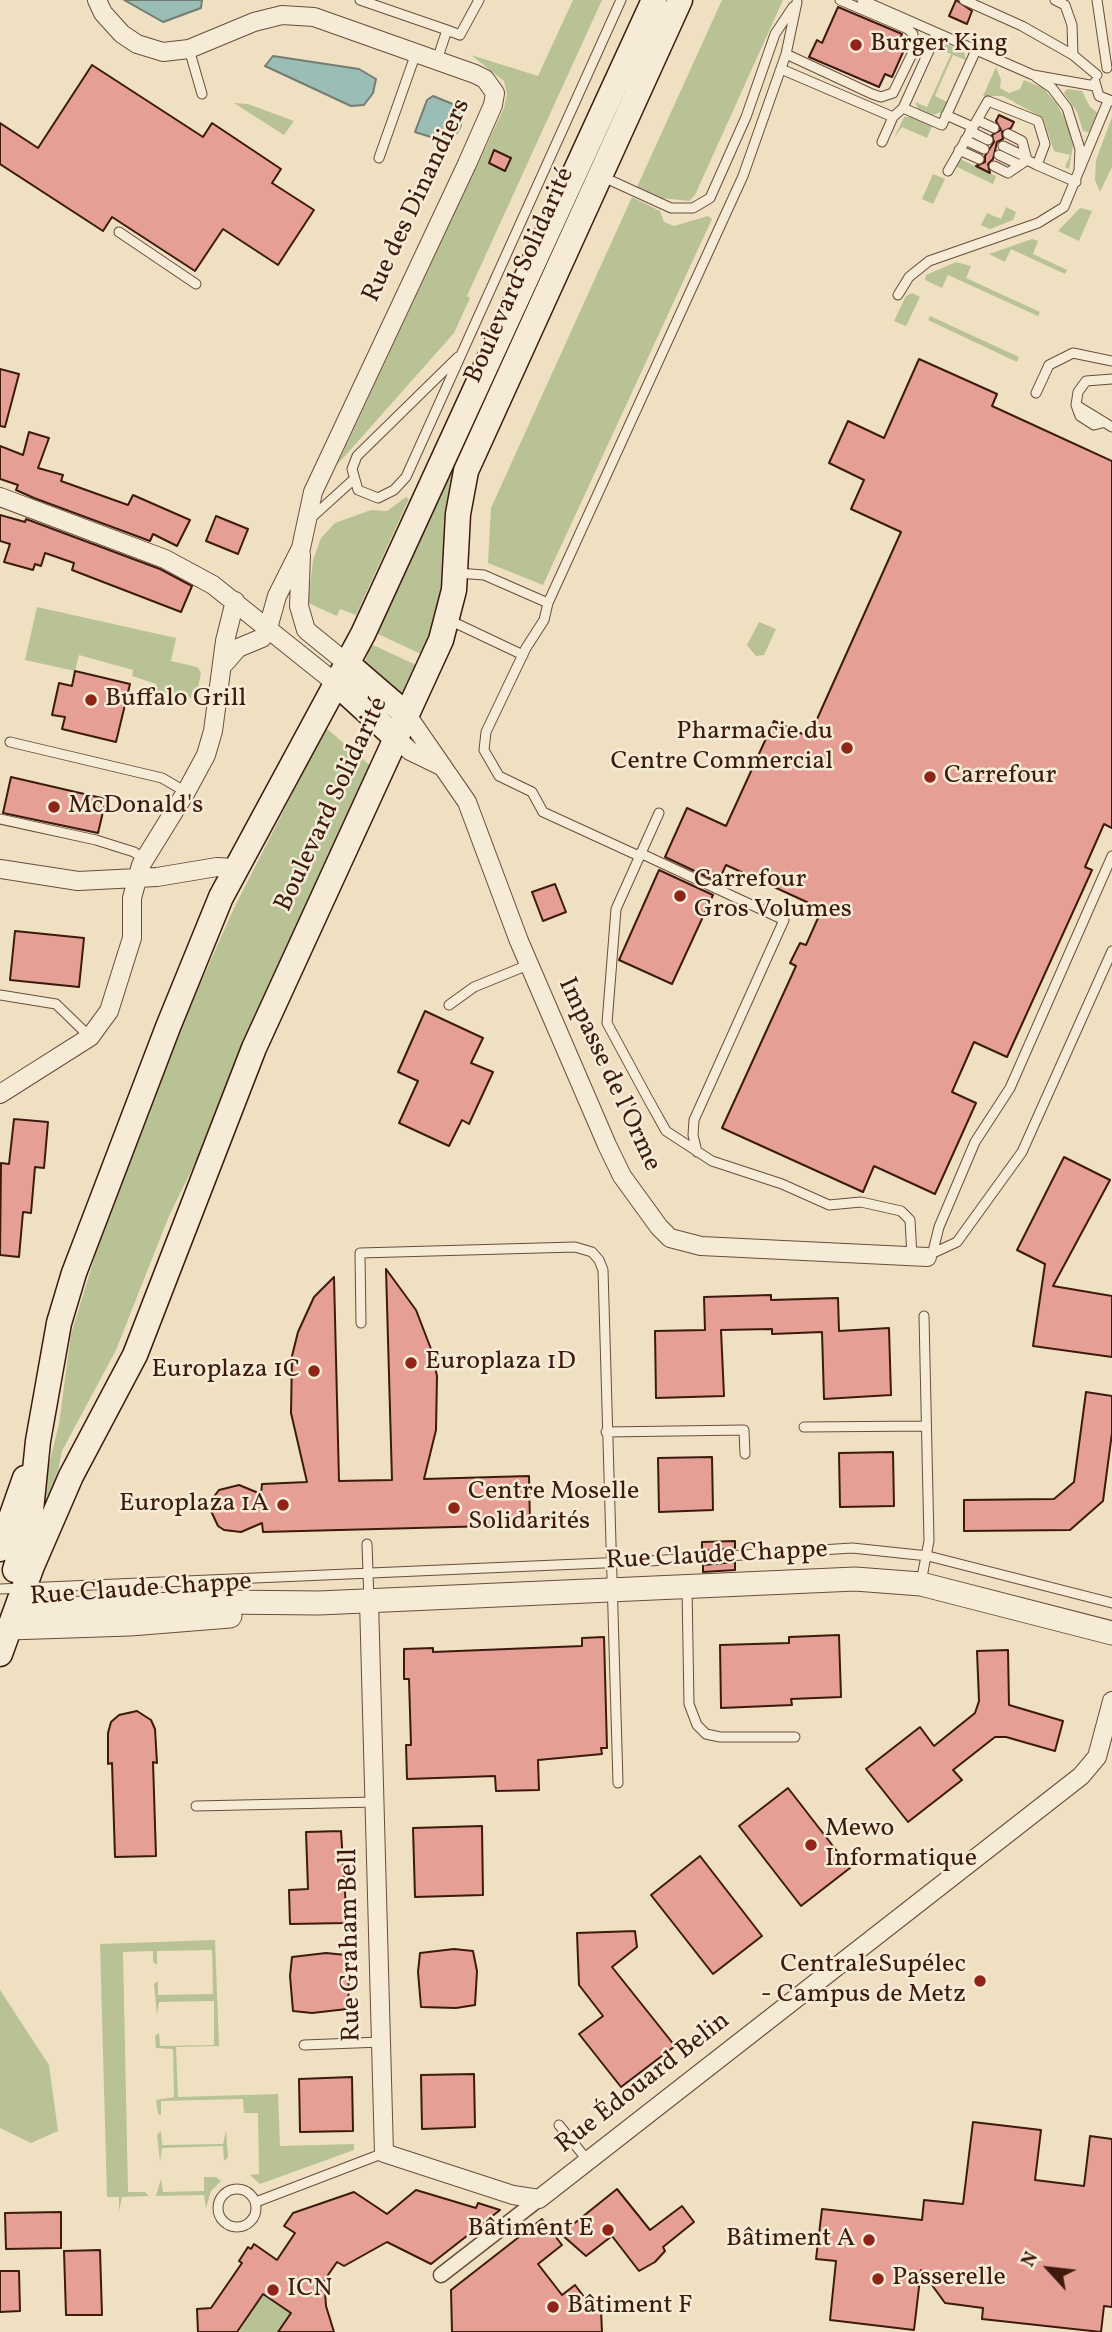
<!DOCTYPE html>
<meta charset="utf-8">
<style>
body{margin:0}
#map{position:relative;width:1112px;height:2332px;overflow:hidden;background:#f0e0c2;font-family:Vollkorn,serif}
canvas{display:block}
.north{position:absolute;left:1014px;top:2234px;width:70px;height:70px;-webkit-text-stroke:5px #f5ebd7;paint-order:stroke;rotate:297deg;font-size:19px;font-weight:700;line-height:28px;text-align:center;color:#3d1a0e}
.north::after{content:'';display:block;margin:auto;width:24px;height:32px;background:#3d1a0e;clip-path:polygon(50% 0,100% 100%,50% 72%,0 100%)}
</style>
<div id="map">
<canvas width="1112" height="2332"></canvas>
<div class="north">N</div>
</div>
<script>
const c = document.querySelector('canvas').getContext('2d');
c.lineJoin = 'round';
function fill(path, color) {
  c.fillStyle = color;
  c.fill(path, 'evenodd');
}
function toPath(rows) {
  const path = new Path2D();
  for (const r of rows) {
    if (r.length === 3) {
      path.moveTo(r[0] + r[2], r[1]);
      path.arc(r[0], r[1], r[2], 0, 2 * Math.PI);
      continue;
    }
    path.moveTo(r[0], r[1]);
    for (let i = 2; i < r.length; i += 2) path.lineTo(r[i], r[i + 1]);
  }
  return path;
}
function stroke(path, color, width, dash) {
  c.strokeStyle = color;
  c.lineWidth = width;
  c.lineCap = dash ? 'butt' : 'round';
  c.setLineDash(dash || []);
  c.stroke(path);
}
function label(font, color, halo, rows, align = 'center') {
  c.font = font + ' Vollkorn,serif';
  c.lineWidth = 5;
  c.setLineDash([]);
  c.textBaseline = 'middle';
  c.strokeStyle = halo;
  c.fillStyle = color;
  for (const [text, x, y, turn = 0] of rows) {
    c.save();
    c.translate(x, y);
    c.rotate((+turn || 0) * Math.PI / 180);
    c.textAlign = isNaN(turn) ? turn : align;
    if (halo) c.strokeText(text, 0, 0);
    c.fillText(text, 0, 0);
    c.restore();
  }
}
const green = toPath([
 [573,0,602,0,467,296,470,298,454,333,337,465,504,108,507,94,504,81,471,55,538,76],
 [722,0,783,0,695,195,689,201,662,198,637,187],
 [946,44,964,52,966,60,953,55,935,96,947,102,942,112,933,115,918,109,915,102,927,107,951,54,938,49],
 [996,67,1001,80,1000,88,1009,93,1020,89,1024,80,1043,88,1056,103,1068,125,1073,146,1069,169,1065,167,1070,155,1054,151,1043,118,1003,96,983,96],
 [1067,89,1082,91,1090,107,1099,114,1091,133,1083,131,1077,112,1064,93],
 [234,103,248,104,294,121,284,135],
 [904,117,912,117,932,126,927,138,902,127,894,138],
 [1112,117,1112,167,1100,192,1095,180,1096,160],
 [960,159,996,176,993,184,957,167],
 [933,174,945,179,933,204,922,199],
 [632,197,660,211,664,222,674,226,708,216,712,219,543,585,488,563,491,508],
 [1006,207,1016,212,1013,220,990,229,981,225,987,213,1001,219],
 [1080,208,1092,211,1079,241,1058,231],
 [1032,239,1038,241,1033,254,1067,270,1065,274,1011,249,1005,262,989,254],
 [956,262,971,266,966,278,1040,312,1038,316,948,275,942,288,925,280,926,275],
 [912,293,920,297,906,326,894,321,906,296],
 [930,316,1019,357,1017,362,928,320],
 [450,470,454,472,442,601,423,655,376,633],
 [406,497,409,499,356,615,340,609,337,616,308,603,313,560,321,538,335,523,371,510,387,511],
 [37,607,176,638,171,661,197,667,201,672,196,699,154,690,156,684,132,676,133,670,79,655,75,671,25,660],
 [759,622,776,629,764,655,756,656,747,645],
 [371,644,418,666,402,694,397,695,364,665],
 [326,728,372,767,212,1128,169,1216,116,1350,62,1451,56,1482,39,1523,35,1521,59,1424,71,1334,107,1217,169,1054,234,908],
 [215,1940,219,2046,176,2047,178,2097,278,2094,280,2146,354,2144,354,2150,260,2184,250,2175,259,2174,258,2113,244,2113,243,2099,161,2101,161,2115,158,2114,156,2100,174,2097,173,2049,156,2048,155,2036,159,2033,160,2046,214,2045,214,2001,159,2002,157,2015,154,1984,158,1981,158,1995,213,1994,212,1950,157,1951,157,1965,153,1962,153,1951,123,1952,128,2192,145,2192,149,2196,122,2197,119,2211,119,2197,107,2197,100,1944],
 [0,1990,49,2065,58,2131,31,2143,0,2128],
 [161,2131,162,2145,223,2144,226,2131,228,2157,224,2161,223,2146,162,2148,160,2162,157,2135],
 [204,2177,216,2177,221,2181,211,2191,206,2208,204,2195,156,2196,161,2179,163,2192,204,2191],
 [263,2294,291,2313,282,2325,282,2332,239,2332]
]);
const water = toPath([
 [124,0,202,0,201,8,163,22,124,0],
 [273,56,359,69,376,79,373,93,364,105,351,106,265,66,273,56],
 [433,96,465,109,460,128,450,143,415,132,427,100,433,96]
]);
const building = toPath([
 [956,0,972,11,967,24,949,16,956,0],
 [838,7,902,34,897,47,904,50,892,77,885,74,879,87,809,57,817,40,822,43,838,7],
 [92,65,203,137,212,123,281,169,272,183,314,210,278,265,223,229,195,271,112,217,103,231,0,164,0,123,38,148,92,65],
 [999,115,1014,122,1011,128,1002,132,1003,139,997,142,993,159,988,164,990,173,976,166,985,162,985,156,994,142,992,135,1001,130,996,121,999,115],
 [494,150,511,158,505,171,489,163,494,150],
 [919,359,997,394,992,406,1112,461,1112,828,1104,824,1085,867,1092,870,1007,1057,974,1042,952,1092,976,1103,935,1194,874,1166,863,1192,722,1128,796,966,790,963,800,943,806,945,822,909,726,865,718,882,665,857,687,808,726,826,774,721,809,737,901,532,851,509,864,480,829,463,848,421,884,438,919,359],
 [0,369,19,374,5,427,0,426,0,369],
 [29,432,49,438,38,468,63,475,61,481,128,505,133,495,190,520,177,546,153,534,150,541,34,498,16,490,18,485,0,479,0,446,23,455,29,432],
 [0,515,25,522,26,519,160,569,192,586,181,612,72,570,74,563,45,553,41,566,35,564,33,570,4,562,10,544,0,541,0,515],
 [216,516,248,529,238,554,206,541,216,516],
 [75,671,130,684,116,742,62,729,65,717,52,715,59,683,72,686,75,671],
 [11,777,106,799,98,833,3,813,11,777],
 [659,870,713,895,672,984,619,960,659,870],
 [555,884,566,912,543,921,532,892,555,884],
 [15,931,84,938,79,987,10,980,15,931],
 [425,1011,483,1038,471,1063,493,1072,469,1124,462,1120,449,1146,399,1123,418,1081,398,1072,425,1011],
 [14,1119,48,1122,44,1168,35,1167,31,1213,23,1212,19,1257,0,1255,1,1163,9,1164,14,1119],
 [1064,1157,1110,1180,1053,1286,1112,1296,1112,1357,1033,1346,1045,1264,1017,1250,1064,1157],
 [386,1269,416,1310,431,1349,437,1376,436,1430,424,1479,529,1476,530,1525,263,1532,262,1523,241,1532,224,1530,218,1526,211,1511,212,1499,219,1490,239,1485,261,1494,262,1484,307,1482,291,1413,292,1356,298,1332,314,1297,334,1277,339,1481,392,1480,386,1269],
 [771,1295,771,1300,838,1298,839,1331,889,1328,891,1395,824,1399,822,1332,772,1334,772,1329,721,1330,724,1396,656,1398,655,1331,705,1330,704,1297,771,1295],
 [1086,1392,1112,1396,1112,1433,1103,1501,1070,1530,964,1531,964,1500,1054,1499,1074,1482,1086,1392],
 [893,1452,894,1506,840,1507,839,1453,893,1452],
 [712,1457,713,1510,659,1512,658,1458,712,1457],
 [735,1541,735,1548,702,1551,702,1542,735,1541],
 [735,1562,735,1570,703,1572,703,1565,735,1562],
 [839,1635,841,1697,791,1699,792,1705,721,1708,720,1645,789,1643,789,1637,839,1635],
 [604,1637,607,1748,601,1748,602,1754,538,1760,539,1790,496,1791,495,1776,407,1779,406,1745,411,1745,409,1679,404,1679,404,1649,433,1648,433,1652,582,1646,582,1638,604,1637],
 [1008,1650,1009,1705,1063,1721,1055,1751,1006,1737,995,1737,953,1770,962,1780,908,1822,866,1769,920,1727,934,1746,975,1713,979,1701,977,1651,1008,1650],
 [137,1711,151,1720,155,1729,157,1763,153,1762,156,1856,115,1857,112,1763,108,1764,108,1733,111,1722,119,1715,137,1711],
 [788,1788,850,1868,801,1906,739,1826,788,1788],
 [482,1826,483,1895,415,1897,413,1828,482,1826],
 [341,1831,347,1923,290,1924,289,1890,308,1889,306,1832,341,1831],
 [700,1856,762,1936,713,1974,651,1895,700,1856],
 [635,1931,637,1947,612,1967,675,2046,621,2087,579,2034,603,2016,579,1985,577,1933,635,1931],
 [454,1949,473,1951,477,1971,475,2005,456,2008,421,2007,418,1972,420,1953,454,1949],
 [326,1953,346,1955,349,1990,347,2009,312,2013,293,2011,290,1976,292,1957,326,1953],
 [474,2074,475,2127,422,2129,421,2075,474,2074],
 [352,2077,353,2131,300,2132,299,2079,352,2077],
 [973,2122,1041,2130,1035,2180,1084,2186,1090,2136,1112,2139,1112,2307,1104,2306,1101,2332,982,2319,983,2308,945,2303,921,2270,914,2330,830,2320,836,2261,816,2259,822,2209,922,2220,924,2200,963,2204,973,2122],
 [617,2189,650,2230,682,2206,694,2222,663,2247,665,2251,655,2262,639,2271,612,2236,586,2256,561,2234,617,2189],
 [416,2190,476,2208,478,2203,500,2210,431,2264,387,2242,344,2266,337,2262,319,2288,325,2292,326,2306,334,2332,278,2332,291,2313,263,2294,237,2332,198,2332,197,2309,211,2308,242,2263,239,2261,248,2247,251,2249,254,2244,277,2260,295,2233,284,2226,293,2213,354,2192,387,2214,416,2190],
 [61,2212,61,2248,6,2249,5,2213,61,2212],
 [542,2219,562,2245,538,2264,562,2295,575,2285,594,2310,601,2310,602,2332,452,2332,451,2290,542,2219],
 [100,2250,102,2315,66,2315,64,2251,100,2250],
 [0,2271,19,2271,20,2311,0,2312,0,2271]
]);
const service = toPath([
 [360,0,447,30],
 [862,0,1033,75,1095,86],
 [964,0,1022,26,1073,55,1097,75],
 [1055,0,1065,5,1072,25,1073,55],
 [1097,0,1107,68],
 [189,49,202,94],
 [786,54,872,94,881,97,893,93,913,52,913,34,908,29,840,0],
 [437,60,447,30,460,35,479,0],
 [781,69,893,117],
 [1036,77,1052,88,1067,108,1080,149,1079,170],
 [1095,82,1099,96,1112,101],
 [903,108,942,125,976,50],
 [946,115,973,127],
 [977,120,994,128],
 [970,131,988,140],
 [965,140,984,149],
 [882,142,893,117,903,108,937,33],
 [1003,146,1026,157],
 [959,150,979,159],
 [999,155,1020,165],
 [379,158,416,53],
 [1037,165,1076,182],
 [994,166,1008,173,1027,160,1022,141,1008,134],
 [948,171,988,101,1038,121,1045,144,1037,165,1027,160],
 [601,176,671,208,693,208,710,198,746,117,775,34,793,7],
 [119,232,196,284],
 [898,295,909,277,929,261,1038,223,1064,207,1108,101],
 [458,357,357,456,352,469,358,490,378,498,394,490,406,477,621,0],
 [1036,393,1049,365,1073,353,1112,361],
 [1076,405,1112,427],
 [1102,423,1094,425,1080,416,1076,405,1078,392,1086,381,1112,379],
 [310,519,353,480],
 [457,573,484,575,548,603],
 [449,620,523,655],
 [10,742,162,778,186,792],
 [659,813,616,909,607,1023,647,1097,666,1131,712,1161,782,1184,829,1205,861,1202,901,1211,910,1220,912,1257],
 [0,819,96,840,134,852,144,859],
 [640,853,784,920,694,1120,693,1135,697,1152],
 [639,856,543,812,532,792,499,776,484,750,486,732,526,648,544,620,548,603,743,176,786,54,797,2],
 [0,995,56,1004,90,1037],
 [449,1005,474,987,528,965],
 [933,1251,939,1227,975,1142,1010,1088,1112,856],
 [931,1254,957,1242,1022,1152,1112,951],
 [361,1323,360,1253,575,1247,592,1252,599,1260,603,1270,618,1783],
 [804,1427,926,1426],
 [606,1432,744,1430,745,1454],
 [367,1544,369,1601],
 [921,1582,929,1541,924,1316],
 [687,1588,689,1704,697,1725,706,1734,720,1737,795,1737],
 [0,1589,649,1561,852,1548,928,1556,1112,1603],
 [196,1806,375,1802],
 [304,2045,381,2042],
 [559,2125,588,2161],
 [237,2208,19],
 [256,2202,384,2153]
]);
const pedestrian = toPath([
 [441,2275,539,2199]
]);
const minor = toPath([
 [97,0,103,13,122,34,137,44,163,52,189,49,254,22,282,15,314,17,475,74,485,79,495,93,493,105,467,164,313,492,301,548,277,596,268,628,262,638,238,648,224,664],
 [0,497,165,559,213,585,338,685],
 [301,555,299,606,306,630,349,665],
 [407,715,467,802,519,941,607,1145,622,1176,659,1227,670,1238,701,1246,927,1257],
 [396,738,410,751,443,767],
 [0,869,78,881,157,877,217,867,236,868],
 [0,1094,90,1037,109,1011,132,938,132,898,141,865,186,792,206,755,213,731,225,641,235,601],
 [369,1601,384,2153,513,2195,539,2199,1081,1776,1097,1757,1112,1701]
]);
const tertiary = toPath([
 [16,1611,221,1602,319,1603,855,1579,921,1584,1112,1633],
 [9,1628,130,1624,230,1616]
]);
const secondary = toPath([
 [349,665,407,715],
 [338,685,396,738],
 [0,1549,25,1478],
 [15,1570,30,1520,38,1441,59,1323,74,1273,168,1027,221,897,363,634,654,0],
 [0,1654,32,1566,71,1476,135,1355,254,1048,441,640,454,590,458,514,466,471,680,0]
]);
const markers = [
 [856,45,7,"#8f2418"],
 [91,700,7,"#8f2418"],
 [847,748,7,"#8f2418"],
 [930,777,7,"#8f2418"],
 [54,807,7,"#8f2418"],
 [680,896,7,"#8f2418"],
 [411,1363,7,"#8f2418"],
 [314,1371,7,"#8f2418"],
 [283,1505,7,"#8f2418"],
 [454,1508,7,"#8f2418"],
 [811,1845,7,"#8f2418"],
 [980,1981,7,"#8f2418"],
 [608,2230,7,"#8f2418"],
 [869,2240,7,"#8f2418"],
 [878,2279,7,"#8f2418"],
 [273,2290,7,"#8f2418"],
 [553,2307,7,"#8f2418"]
];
const poiNames = [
 ["Burger King",870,45],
 ["Buffalo Grill",105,700],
 ["Pharmacie du",833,733,"right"],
 ["Centre Commercial",833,763,"right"],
 ["Carrefour",944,777],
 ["McDonald's",68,807],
 ["Carrefour",694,881],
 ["Gros Volumes",694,911],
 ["Europlaza 1D",425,1363],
 ["Europlaza 1C",300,1371,"right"],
 ["Centre Moselle",468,1493],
 ["Solidarités",468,1523],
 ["Europlaza 1A",269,1505,"right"],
 ["Mewo",825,1830],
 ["Informatique",825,1860],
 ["CentraleSupélec",966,1966,"right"],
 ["- Campus de Metz",966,1996,"right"],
 ["Bâtiment E",594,2230,"right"],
 ["Bâtiment A",855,2240,"right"],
 ["Passerelle",892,2279],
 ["ICN",287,2290],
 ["Bâtiment F",567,2307]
];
const streetNames = [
 ["Rue des Dinandiers",418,201,-65],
 ["Boulevard Solidarité",521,276,-66],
 ["Boulevard Solidarité",333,805,-65],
 ["Impasse de l'Orme",608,1075,65],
 ["Rue Claude Chappe",717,1557,-3],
 ["Rue Claude Chappe",141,1591,-4],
 ["Rue Graham Bell",352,1945,-91],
 ["Rue Édouard Belin",644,2084,-38]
];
fill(green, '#b8c294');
fill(water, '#9abdb5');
stroke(water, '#757c72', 2);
fill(building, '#e69f95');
stroke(building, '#3d1a0e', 2);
stroke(service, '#6a4c3b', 11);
stroke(pedestrian, '#6a4c3b', 17);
stroke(minor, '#6a4c3b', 20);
stroke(tertiary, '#6a4c3b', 25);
stroke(secondary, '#3d1a0e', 27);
stroke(service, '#f5ebd7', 9);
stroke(pedestrian, '#f5ebd7', 14);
stroke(minor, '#f5ebd7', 18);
stroke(tertiary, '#f5ebd7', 23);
stroke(secondary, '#f5ebd7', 24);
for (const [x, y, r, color] of markers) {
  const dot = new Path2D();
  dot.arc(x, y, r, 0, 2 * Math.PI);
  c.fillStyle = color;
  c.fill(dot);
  stroke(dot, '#f5ebd7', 2.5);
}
label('26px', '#3d1a0e', '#f5ebd7', poiNames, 'left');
label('26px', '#3d1a0e', '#f5ebd7', streetNames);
</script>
